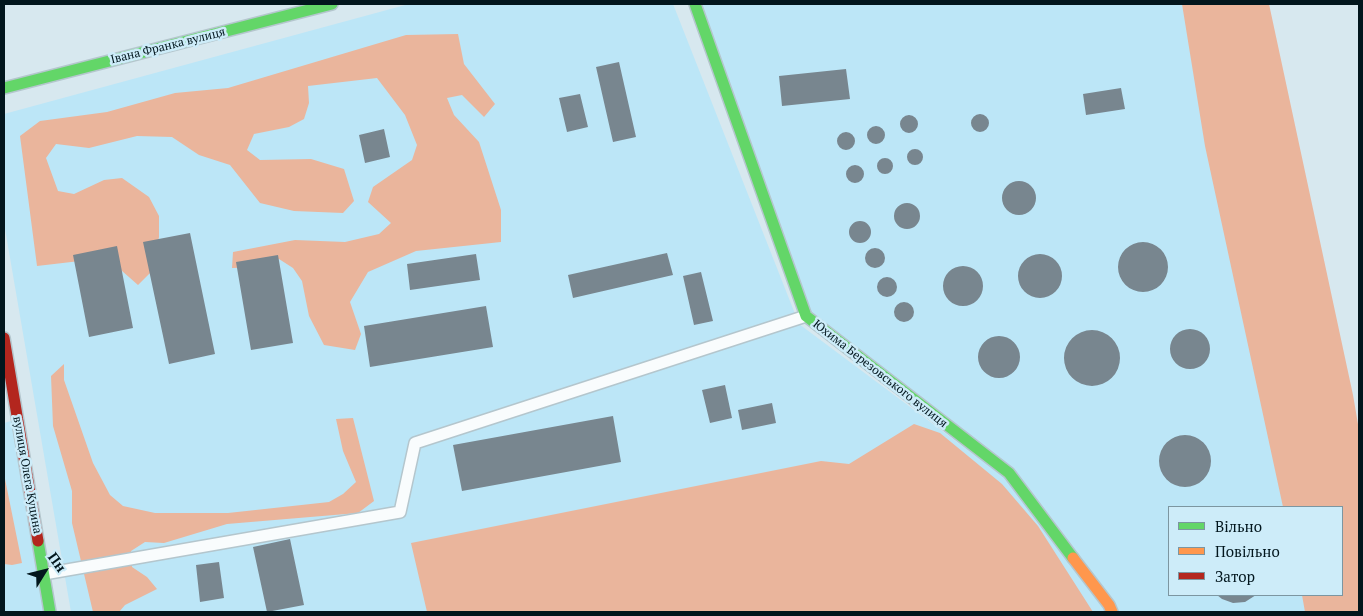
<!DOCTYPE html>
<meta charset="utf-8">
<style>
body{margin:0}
#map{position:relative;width:1363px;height:616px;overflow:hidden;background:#d7e8ef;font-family:"PT Serif",serif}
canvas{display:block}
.frame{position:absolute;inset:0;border:5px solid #02161d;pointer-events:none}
.legend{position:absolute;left:1168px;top:506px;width:175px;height:90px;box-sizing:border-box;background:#cdecf9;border:1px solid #7c96a1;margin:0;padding:6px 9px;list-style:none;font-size:15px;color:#02161d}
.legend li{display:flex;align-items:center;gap:10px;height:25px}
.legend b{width:25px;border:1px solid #7c96a1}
.north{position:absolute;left:20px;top:546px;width:50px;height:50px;-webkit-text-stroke:4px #cdecf9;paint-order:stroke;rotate:54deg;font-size:14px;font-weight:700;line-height:20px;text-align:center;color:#02161d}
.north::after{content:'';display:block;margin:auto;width:18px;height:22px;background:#02161d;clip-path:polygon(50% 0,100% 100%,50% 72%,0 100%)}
</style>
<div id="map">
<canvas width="1363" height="616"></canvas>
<div class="frame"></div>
<ul class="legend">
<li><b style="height:6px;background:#63d668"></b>Вільно</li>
<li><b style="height:6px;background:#ff974d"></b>Повільно</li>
<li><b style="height:6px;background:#b3261e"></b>Затор</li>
</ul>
<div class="north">Пн</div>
</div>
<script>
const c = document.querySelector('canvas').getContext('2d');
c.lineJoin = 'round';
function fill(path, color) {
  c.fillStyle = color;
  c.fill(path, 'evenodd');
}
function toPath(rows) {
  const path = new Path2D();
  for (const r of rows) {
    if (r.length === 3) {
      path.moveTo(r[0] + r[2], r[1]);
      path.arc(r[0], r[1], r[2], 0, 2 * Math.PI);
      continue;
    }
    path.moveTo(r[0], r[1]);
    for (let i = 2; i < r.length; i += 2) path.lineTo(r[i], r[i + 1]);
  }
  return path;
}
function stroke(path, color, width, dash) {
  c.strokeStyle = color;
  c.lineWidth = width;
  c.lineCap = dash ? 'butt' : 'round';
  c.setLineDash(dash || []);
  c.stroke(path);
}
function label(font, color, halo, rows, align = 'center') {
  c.font = font + ' "PT Serif",serif';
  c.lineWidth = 5;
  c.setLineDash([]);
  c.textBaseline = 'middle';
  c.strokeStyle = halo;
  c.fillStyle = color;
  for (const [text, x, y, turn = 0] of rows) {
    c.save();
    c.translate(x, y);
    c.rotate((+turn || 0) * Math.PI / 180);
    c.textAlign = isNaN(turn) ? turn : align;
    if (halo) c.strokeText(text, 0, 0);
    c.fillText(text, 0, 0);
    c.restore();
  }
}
const built = toPath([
 [409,4,673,4,799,324,1004,477,1107,612,71,612,4,223,4,114],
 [695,4,1199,4,1302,507,1169,507,1169,595,1317,595,1320,612,1112,612,1009,473,806,316],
 [18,419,50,612,4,612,4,423]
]);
const forest = toPath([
 [1182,4,1269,4,1353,395,1359,430,1359,612,1305,612,1302,595,1342,595,1342,507,1283,507,1205,146],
 [458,34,464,64,495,104,484,117,462,95,447,98,454,115,479,142,501,210,501,242,416,251,368,272,350,302,361,334,355,350,324,345,309,316,302,281,293,268,279,259,265,267,232,268,233,252,295,240,345,242,379,234,391,223,368,202,373,187,412,160,417,145,405,115,377,78,308,86,309,103,304,119,289,127,254,134,247,150,260,160,311,159,344,169,354,201,343,213,294,211,260,203,230,165,199,155,172,137,137,136,89,148,56,144,46,158,58,191,74,194,104,180,122,178,149,197,159,216,159,237,151,272,138,285,113,263,97,259,37,266,20,136,40,121,107,112,175,93,228,88,406,35],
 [64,364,64,380,93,463,110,495,123,506,155,513,228,513,329,502,343,494,356,482,343,451,336,419,353,418,374,501,358,513,227,524,164,543,145,542,131,551,132,567,147,577,157,589,125,605,119,612,93,612,72,523,72,491,53,426,51,376],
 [914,424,940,433,1002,484,1038,526,1093,612,427,612,411,543,821,461,849,464],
 [4,474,22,563,12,565,4,564]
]);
const building = toPath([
 [619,62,636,137,613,142,596,67],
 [846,69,850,99,782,106,779,76],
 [1121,88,1125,109,1086,115,1083,94],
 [580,94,588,127,567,132,559,98],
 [980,123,9],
 [909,124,9],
 [876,135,9],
 [384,129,390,157,365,163,359,135],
 [846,141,9],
 [915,157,8],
 [885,166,8],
 [855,174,9],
 [1019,198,17],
 [907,216,13],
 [860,232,11],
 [190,233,215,354,169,364,143,242],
 [1143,267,25],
 [117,246,133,328,89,337,73,255],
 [875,258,10],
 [667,253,673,275,573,298,568,275],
 [476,254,480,280,410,290,407,264],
 [1040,276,22],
 [278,255,293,343,251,350,236,262],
 [963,286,20],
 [701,272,713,321,694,325,683,276],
 [887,287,10],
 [904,312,10],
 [486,306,493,347,370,367,364,326],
 [1190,349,20],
 [1092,358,28],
 [999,357,21],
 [725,385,732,418,710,423,702,390],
 [772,403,776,423,742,430,738,410],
 [613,416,621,462,462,491,453,445],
 [1185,461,26],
 [290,539,304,605,267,612,253,547],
 [219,562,224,598,200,602,196,565],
 [1217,595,1256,595,1245,602,1233,603,1222,599]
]);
const lane = toPath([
 [44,574,400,512,415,443,806,316]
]);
const fast = toPath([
 [695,4,806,316,1009,473,1073,558],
 [4,88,332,4],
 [38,541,50,612]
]);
const slow = toPath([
 [1073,558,1109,605,1112,612]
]);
const jam = toPath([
 [4,338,38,541]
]);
const streetNames = [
 ["Івана Франка вулиця",168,46,-14],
 ["Юхима Березовського вулиця",880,374,38],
 ["вулиця Олега Куцина",27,475,80]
];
fill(built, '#bce6f7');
fill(forest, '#eab59c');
fill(building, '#78868f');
stroke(lane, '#b4c6cd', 14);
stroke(fast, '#b4c6cd', 14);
stroke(slow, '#b4c6cd', 14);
stroke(jam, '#b4c6cd', 14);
stroke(lane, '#f9fcfd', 11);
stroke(fast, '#63d668', 11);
stroke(slow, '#ff974d', 11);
stroke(jam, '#b3261e', 11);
label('12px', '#02161d', '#cdecf9', streetNames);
</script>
